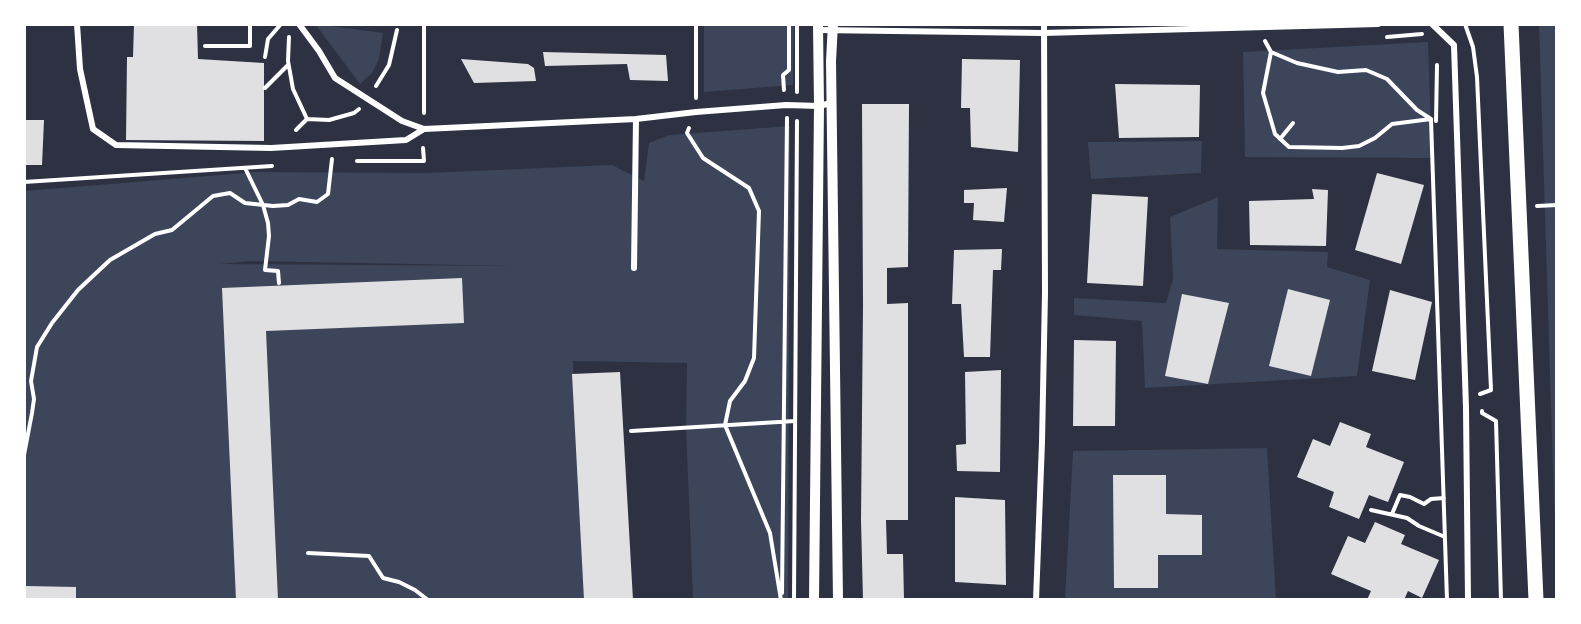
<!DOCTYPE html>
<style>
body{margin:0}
#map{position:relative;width:1581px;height:624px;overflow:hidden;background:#2d3142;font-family:"Libre Baskerville",serif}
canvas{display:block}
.frame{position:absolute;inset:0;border:26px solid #fff;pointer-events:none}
</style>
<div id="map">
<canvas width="1581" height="624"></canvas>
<div class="frame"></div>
</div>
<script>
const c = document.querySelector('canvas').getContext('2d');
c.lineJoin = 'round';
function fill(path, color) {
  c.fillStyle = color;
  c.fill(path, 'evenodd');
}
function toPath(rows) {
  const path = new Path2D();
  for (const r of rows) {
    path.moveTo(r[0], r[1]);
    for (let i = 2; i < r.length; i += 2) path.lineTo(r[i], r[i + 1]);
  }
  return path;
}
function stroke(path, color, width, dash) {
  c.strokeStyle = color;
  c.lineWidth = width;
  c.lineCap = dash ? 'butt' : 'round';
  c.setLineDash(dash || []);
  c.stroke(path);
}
const green = toPath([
 [315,24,383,33,379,59,372,73,360,84],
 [704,24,794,24,793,85,704,92],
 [1539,24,1557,24,1557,551,1554,502],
 [1428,42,1432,158,1245,157,1243,52],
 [790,126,788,600,693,600,686,427,687,363,573,361,584,600,24,600,24,191,257,172,425,173,612,165,644,181,649,143,669,135],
 [250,261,519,266,220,264],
 [1202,141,1201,173,1091,179,1088,142],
 [1218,197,1217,249,1328,252,1327,267,1370,280,1357,376,1145,388,1142,321,1074,315,1074,298,1166,303,1173,279,1170,217],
 [1267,448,1276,600,1065,600,1073,451]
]);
const building = toPath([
 [134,24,197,24,198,59,264,63,264,141,126,140,127,57,133,57],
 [543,52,666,55,668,81,630,80,627,64,545,66],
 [461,59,528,64,534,68,536,81,474,83],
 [962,59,1020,60,1018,152,971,147,970,108,961,108],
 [1115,84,1200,85,1199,137,1119,138],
 [862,104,909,104,908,267,887,268,887,304,908,303,908,520,886,520,887,554,903,554,904,600,863,600,861,520,863,305],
 [24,120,44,120,42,165,24,165],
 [1377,173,1424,185,1401,264,1355,250],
 [1007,188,1004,222,973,220,974,203,964,203,964,190],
 [1312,189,1328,190,1326,246,1250,245,1249,201,1314,199],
 [1092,194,1148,197,1143,286,1087,283],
 [1002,249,1001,270,993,270,990,357,964,357,961,304,952,304,954,250],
 [462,278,464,323,266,331,278,600,236,600,222,288],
 [1288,289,1330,300,1311,376,1269,366],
 [1390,290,1432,302,1415,380,1372,371],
 [1182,294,1229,303,1208,384,1165,376],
 [1074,340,1116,341,1115,426,1073,426],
 [1001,370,1000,472,957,471,956,445,966,444,965,372],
 [620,372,633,600,584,600,572,374],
 [1340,422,1371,434,1366,447,1404,462,1388,502,1369,495,1359,519,1329,507,1334,492,1297,477,1313,439,1330,446],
 [1113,475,1166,475,1166,514,1202,515,1202,555,1158,555,1158,588,1114,588],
 [955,497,1005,500,1006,585,955,582],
 [1375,522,1405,535,1401,544,1439,560,1422,598,1408,591,1404,600,1367,600,1371,591,1331,574,1348,536,1365,543],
 [26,586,76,587,76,600,26,600]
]);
const path = toPath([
 [424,24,424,113],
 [696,24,696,98],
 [1465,24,1473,47,1477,77,1491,390,1480,394],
 [289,37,288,61,293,89,307,119],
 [1387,37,1422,34],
 [1265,41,1271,52,1297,63,1338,72,1366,70,1387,79,1417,110,1431,119],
 [205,46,250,46,250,24],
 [1271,52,1263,93,1275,134,1289,147,1342,148,1359,146,1375,138,1392,124,1431,119,1447,600],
 [265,57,268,39,281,24],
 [376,86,389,65,397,30],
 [265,88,288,65],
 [784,90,783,75,789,70,789,24],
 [797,92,797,24],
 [1436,121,1437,65],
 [689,128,687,133,703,158,749,188,759,211,754,358,745,381,730,401,725,425,770,533,781,600],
 [296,130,307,119,329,120,354,113,359,109],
 [1280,139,1293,123],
 [357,161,424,161,423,148],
 [245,168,263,205,268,223,269,236,265,270,278,271,279,283],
 [24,182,272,166],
 [1537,206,1557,205],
 [1482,411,1482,413,1496,421,1501,600],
 [631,431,795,421],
 [24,455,32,413,34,399,31,381,37,347,52,323,78,290,110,260,155,234,172,230,213,196,230,193,245,203,273,206,288,205,299,199,317,202,328,194,332,159],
 [1371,510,1407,518,1419,526,1445,537],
 [1392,514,1400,495,1410,497,1424,504,1431,499,1444,498],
 [308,553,369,556,383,578,399,582,415,590,428,600],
 [782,593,787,118],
 [794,600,797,121]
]);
const minor = toPath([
 [77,24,80,69,93,129,116,145,271,148,406,140,424,129],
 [299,24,319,51,335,78,402,121,424,129,636,119,696,112,786,105,819,106,831,103],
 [1432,24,1454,45,1466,408,1468,600],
 [818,30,1043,33,1378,24],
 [634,268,636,119],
 [1036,600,1042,442,1045,293,1044,24]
]);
const tertiary = toPath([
 [833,24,831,61,838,600],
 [814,600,819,106,818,24]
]);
const primary = toPath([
 [1511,24,1536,600]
]);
fill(green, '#3c4559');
fill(building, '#e0e0e3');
stroke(path, '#fff', 4);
stroke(minor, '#fff', 6);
stroke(tertiary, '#fff', 10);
stroke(primary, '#fff', 15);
</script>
